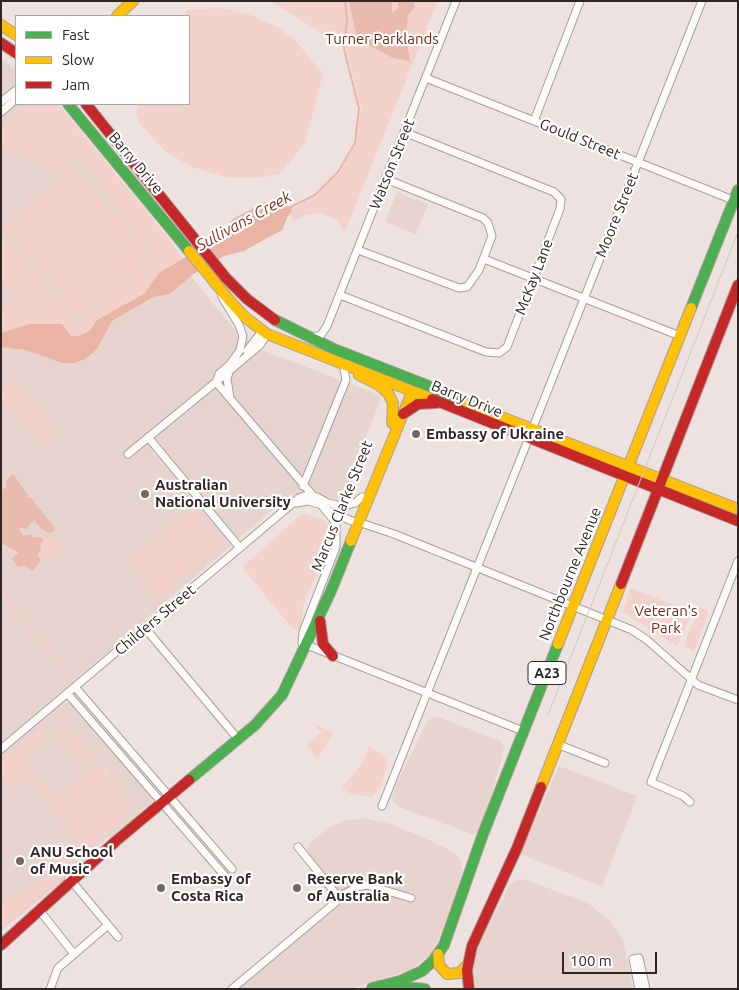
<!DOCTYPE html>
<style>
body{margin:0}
#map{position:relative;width:739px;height:990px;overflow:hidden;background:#eee2e0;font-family:Ubuntu,sans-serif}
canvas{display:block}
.frame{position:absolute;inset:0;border:2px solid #2d2624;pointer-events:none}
.legend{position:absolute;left:15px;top:15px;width:175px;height:90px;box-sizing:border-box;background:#fff;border:1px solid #aba8a7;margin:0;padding:6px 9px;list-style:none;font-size:15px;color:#2d2624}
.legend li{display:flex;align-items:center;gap:10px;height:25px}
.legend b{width:25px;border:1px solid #aba8a7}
.scale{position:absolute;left:562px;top:952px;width:95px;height:22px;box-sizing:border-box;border:2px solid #2d2624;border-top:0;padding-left:6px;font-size:15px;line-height:18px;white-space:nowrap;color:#2d2624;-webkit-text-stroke:4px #fff;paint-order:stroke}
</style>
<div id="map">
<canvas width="739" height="990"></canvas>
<div class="frame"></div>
<ul class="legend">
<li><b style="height:6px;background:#4caf50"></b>Fast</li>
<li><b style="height:6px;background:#ffc107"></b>Slow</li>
<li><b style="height:6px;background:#c62828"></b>Jam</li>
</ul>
<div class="scale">100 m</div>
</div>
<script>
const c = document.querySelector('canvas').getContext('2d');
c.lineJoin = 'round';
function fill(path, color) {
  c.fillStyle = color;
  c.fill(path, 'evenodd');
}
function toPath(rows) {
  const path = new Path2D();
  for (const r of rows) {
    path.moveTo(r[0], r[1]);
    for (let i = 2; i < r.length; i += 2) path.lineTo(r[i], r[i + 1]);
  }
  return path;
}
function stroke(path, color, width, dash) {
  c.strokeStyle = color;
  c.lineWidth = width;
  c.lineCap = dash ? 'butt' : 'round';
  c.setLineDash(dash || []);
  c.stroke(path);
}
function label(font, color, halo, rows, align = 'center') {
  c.font = font + ' Ubuntu,sans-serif';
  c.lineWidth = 4.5;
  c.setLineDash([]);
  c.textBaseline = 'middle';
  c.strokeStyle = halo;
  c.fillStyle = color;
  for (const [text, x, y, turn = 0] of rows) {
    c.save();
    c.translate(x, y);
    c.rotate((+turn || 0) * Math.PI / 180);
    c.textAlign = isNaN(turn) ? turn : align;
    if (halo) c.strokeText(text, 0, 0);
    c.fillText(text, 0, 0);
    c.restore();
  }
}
const built = toPath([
 [1,58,16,70,16,104,51,104,233,328,262,350,382,396,342,499,290,494,56,697,60,703,68,702,74,705,151,796,152,802,113,836,109,836,87,855,86,860,70,875,1,931],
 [397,192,428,204,416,234,385,222],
 [436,716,501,741,504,749,486,815,478,832,474,835,397,806,393,801,392,796,399,779,428,720],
 [559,766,637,796,602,887,520,854],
 [365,818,387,823,434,842,456,854,461,862,462,873,443,931,429,956,409,970,350,989,236,989,356,892,373,889,409,903,415,901,416,896,412,892,402,893,398,890,375,881,367,880,362,883,361,878,355,879,356,884,342,892,338,891,309,854,307,850,309,844,331,826,344,821],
 [525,879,589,904,610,920,623,940,633,989,475,989,474,967,479,944,509,886,516,881]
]);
const green = toPath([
 [270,1,438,1,345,232,336,220,322,213,306,215,294,222,289,211,316,196,339,173,356,144,361,108,346,48],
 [221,8,248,14,276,26,294,39,323,74,305,143,280,174,255,178,229,178,192,167,166,152,139,123,136,113,139,104,189,104,189,16,184,16,187,10],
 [29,104,56,104,61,107,166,235,183,259,159,273,144,294,97,320,90,331,79,336,71,336,62,324,29,324,1,333,1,308,13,298,1,279,1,231,77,323,157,256,77,158,59,174,12,150,9,152,1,149,1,126],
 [74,166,114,213,116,212,151,256,79,317,2,226],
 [13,378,53,422,52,426,59,434,43,448,1,401,1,389],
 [196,507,225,541,158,598,126,562,187,511,189,513],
 [303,513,326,521,333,532,304,604,300,631,292,628,242,567],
 [40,536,54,539,65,549,46,562,33,550,18,561,11,553,31,538],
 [631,588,692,612,677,646,623,612],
 [1,591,69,672,67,675,1,596],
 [699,607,707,609,708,614,694,652,684,645],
 [314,724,334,733,317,759,307,745,321,732],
 [41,727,49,736,22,758,54,796,100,764,106,767,108,775,119,780,117,792,120,798,125,801,134,800,121,821,82,853,78,861,70,869,58,857,57,850,60,847,64,851,70,849,78,839,23,777,14,784,16,787,13,789,1,777,1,761],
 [52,727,59,732,68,728,73,729,81,745,95,754,95,759,88,763,79,762,51,728],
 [369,746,385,757,387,764,381,787,372,797,348,793,342,787,362,764],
 [52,873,58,877,56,883,1,927,1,901,27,890]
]);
const forest = toPath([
 [349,1,392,1,392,13,398,8,398,1,413,1,415,7,408,15,406,36,410,61,393,58,357,39],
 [13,474,28,495,25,498,31,498,55,528,53,532,49,533,41,529,34,520,26,529,18,527,23,536,32,534,32,537,43,538,43,542,39,544,41,545,40,552,37,554,41,560,33,571,25,566,18,567,12,559,18,552,1,543,1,491,7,486,6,481]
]);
const water = toPath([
 [265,202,291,207,292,212,288,216,282,230,244,251,224,256,192,275,170,294,153,297,112,321,97,349,85,359,75,363,62,363,26,350,1,347,1,333,29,324,62,324,71,336,79,336,90,331,97,320,144,294,159,273,213,241,233,219]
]);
const stream = toPath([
 [291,207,315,195,338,172,355,143,359,108,344,49,347,19,345,1]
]);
const street = toPath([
 [426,78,733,200],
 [1,102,16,90],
 [1,112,16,99],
 [534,121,580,1],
 [358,250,459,288,467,287,479,270,492,236,488,223,483,218,386,179],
 [484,259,680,336],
 [340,295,486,352,499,353,507,347,560,209,561,199,554,192,404,132],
 [222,297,239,325,243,336,240,350,231,363],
 [310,338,321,335,327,326,456,1],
 [247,351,262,331],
 [229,372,227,379,230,398],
 [216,382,321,505,330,512,352,521],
 [216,382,219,374,234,361],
 [532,430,702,1],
 [148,437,240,548],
 [128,454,216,382,260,345,267,334],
 [303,486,346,380,344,369],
 [317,497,328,503,342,506,355,503,362,497],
 [296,503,308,501,319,504],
 [323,507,336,523,336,547,303,632,302,643,523,731],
 [358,522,394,534,632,630,647,640,698,685,738,700],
 [145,628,238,739],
 [75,687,232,869],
 [67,693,225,876],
 [557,744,605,763],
 [1,749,299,498,310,494],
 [690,802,683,796,651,782,738,561],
 [382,806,528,440],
 [69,878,118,937],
 [337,898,357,887,367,885,411,898],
 [40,911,74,954],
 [50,989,58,968,108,925],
 [232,989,336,902,336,894,298,847],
 [639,989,633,959,639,958,646,989]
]);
const fast = toPath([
 [68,104,189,251],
 [691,308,738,190],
 [275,320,334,349,429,386,468,404],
 [189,780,255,725,282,695,331,591,351,541],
 [393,986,425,989],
 [372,988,400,981,422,971,433,961,444,945,483,834,558,644]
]);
const slow = toPath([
 [117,16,133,1],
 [1,25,16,35],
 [189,251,230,301,246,318,267,334,432,399],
 [359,375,379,385,388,393,393,403,392,423],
 [468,404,738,509],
 [351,541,412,392],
 [558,644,691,308],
 [541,787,621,584],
 [438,954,439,965,447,974,460,973,468,964]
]);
const jam = toPath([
 [1,43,16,53],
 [86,104,226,278,247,299,275,320],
 [432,399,738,521],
 [403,414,418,404,437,403],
 [621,584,738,285],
 [320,621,323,644,333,656],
 [1,945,116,841,189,780],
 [469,989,467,970,472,946,517,848,541,787]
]);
const tram = toPath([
 [548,715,738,232]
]);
const markers = [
 [416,434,5,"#716866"],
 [145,494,5,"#716866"],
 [20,861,5,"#716866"],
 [161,888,5,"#716866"],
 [297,888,5,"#716866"]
];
const shields = [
 [547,673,38]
];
const shieldNames = [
 ["A23",547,673]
];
const parkNames = [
 ["Turner Parklands",382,39],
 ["Veteran's",666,611],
 ["Park",666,628]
];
const streetNames = [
 ["Gould Street",580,139,22],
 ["Barry Drive",136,163,50],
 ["Watson Street",392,164,-68],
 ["Moore Street",617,215,-68],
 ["McKay Lane",534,277,-69],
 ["Barry Drive",467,399,22],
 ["Marcus Clarke Street",342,506,-68],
 ["Northbourne Avenue",570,574,-68],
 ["Childers Street",155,620,-40]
];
const poiNames = [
 ["Embassy of Ukraine",426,434],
 ["Australian",155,485],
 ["National University",155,502],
 ["ANU School",30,852],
 ["of Music",30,869],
 ["Embassy of",171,879],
 ["Costa Rica",171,896],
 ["Reserve Bank",307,879],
 ["of Australia",307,896]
];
const waterNames = [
 ["Sullivans Creek",244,221,-29]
];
fill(built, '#e8d4cf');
fill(green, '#f2d2ca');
fill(forest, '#e8baae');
fill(water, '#eab4a5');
stroke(stream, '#eab4a5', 2);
stroke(street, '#a79e9c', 9);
stroke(fast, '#a79e9c', 12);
stroke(slow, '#a79e9c', 12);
stroke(jam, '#a79e9c', 12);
stroke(street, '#fcfbfa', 7);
stroke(fast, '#4caf50', 10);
stroke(slow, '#ffc107', 10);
stroke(jam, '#c62828', 10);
stroke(tram, '#cdc9c9', 1);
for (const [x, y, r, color] of markers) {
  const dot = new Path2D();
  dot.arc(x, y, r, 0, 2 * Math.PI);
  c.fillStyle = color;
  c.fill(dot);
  stroke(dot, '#fff', 2);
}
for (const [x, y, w] of shields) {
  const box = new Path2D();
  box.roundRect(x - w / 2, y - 11.5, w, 23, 4);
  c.fillStyle = '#fff';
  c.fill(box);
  stroke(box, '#2d2624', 1);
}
label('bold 14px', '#2d2624', null, shieldNames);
label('15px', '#7c260f', '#fff', parkNames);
label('15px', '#2d2624', '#fff', streetNames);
label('bold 15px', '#2d2624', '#fff', poiNames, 'left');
label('italic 16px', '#89331c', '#fff', waterNames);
</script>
